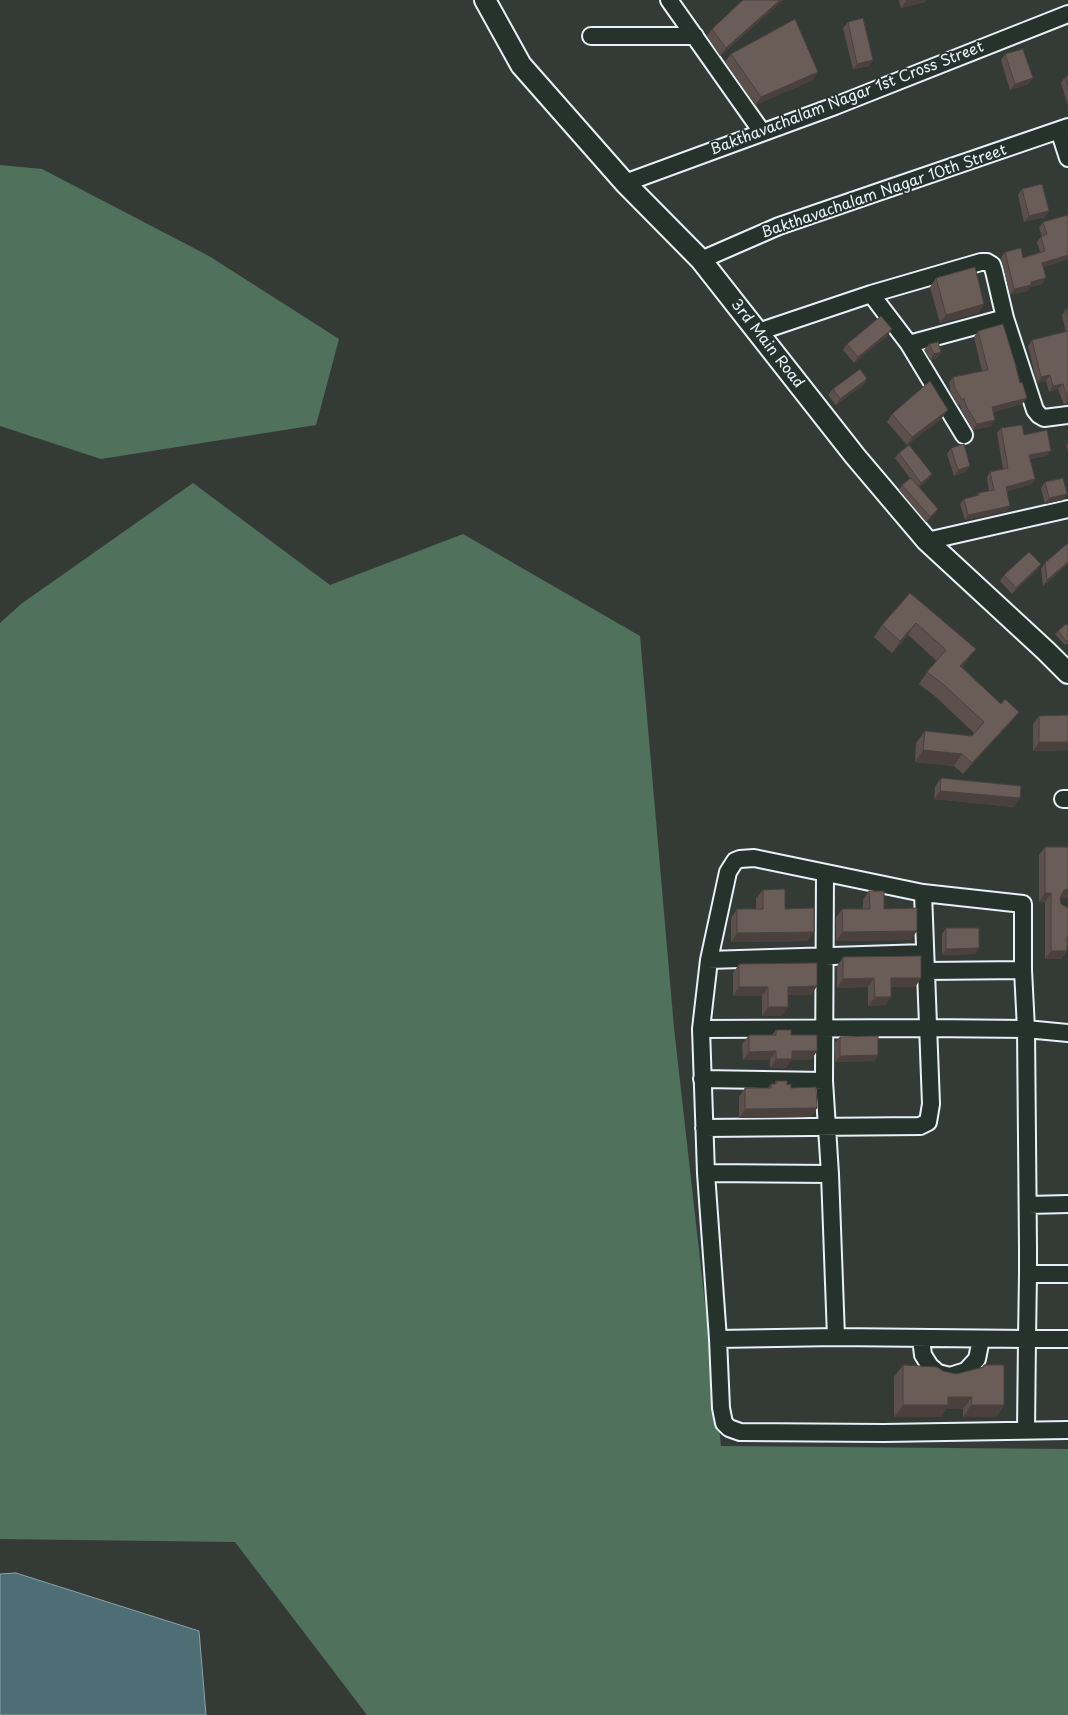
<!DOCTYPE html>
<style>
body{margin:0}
canvas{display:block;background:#343b36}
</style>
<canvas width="1068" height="1715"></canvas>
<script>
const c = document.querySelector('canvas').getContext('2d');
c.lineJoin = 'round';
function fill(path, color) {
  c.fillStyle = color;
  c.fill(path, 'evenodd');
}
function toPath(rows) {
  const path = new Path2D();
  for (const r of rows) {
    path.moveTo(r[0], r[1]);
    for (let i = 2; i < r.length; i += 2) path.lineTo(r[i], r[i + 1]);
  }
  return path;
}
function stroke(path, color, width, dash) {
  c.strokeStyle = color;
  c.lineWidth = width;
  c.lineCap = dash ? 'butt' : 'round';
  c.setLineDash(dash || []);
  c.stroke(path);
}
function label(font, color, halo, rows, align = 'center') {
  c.font = font + ' "Playpen Sans",sans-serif';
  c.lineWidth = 4;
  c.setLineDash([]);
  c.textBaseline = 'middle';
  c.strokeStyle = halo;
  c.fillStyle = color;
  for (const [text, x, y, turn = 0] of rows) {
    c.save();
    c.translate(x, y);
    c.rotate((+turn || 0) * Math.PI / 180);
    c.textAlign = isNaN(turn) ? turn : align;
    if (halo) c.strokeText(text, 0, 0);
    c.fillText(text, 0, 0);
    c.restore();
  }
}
const green = toPath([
 [0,165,42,169,209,256,339,339,316,425,101,459,0,426],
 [193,483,330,585,463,534,640,636,674,1028,721,1446,1068,1449,1068,1715,367,1715,235,1542,0,1539,0,623,21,604]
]);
const water = toPath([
 [16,1573,199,1631,206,1715,0,1715,0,1574,16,1573]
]);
const minor = toPath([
 [669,0,762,132],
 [591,36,695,36],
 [1059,130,1068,158],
 [625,183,835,106,1068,14],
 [701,260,779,226,1068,127],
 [871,294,909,344,1005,318],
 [758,332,871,294,981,262,987,262,992,265,994,271,1005,318,1035,410,1039,415,1044,418,1068,415],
 [909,344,964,435],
 [927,541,1068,509],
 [1063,799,1068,799],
 [825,873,824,1081,830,1174,836,1337],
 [709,960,925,953],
 [926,971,1023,970],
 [701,1029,928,1028,1026,1029,1068,1033],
 [702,1079,824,1081],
 [704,1128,920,1126,928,1122,931,1104,923,893],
 [706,1173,830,1174],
 [1028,1205,1068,1204],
 [1028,1274,1068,1274],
 [921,1338,923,1355,930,1366,938,1373,950,1376,966,1371,977,1359,981,1339],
 [718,1339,721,1408,724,1423,729,1428,740,1432,884,1433,1068,1430],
 [1026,1430,1027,1339,1028,1274,1028,1248,1026,1029,1023,970,1023,904,923,893,754,858,740,859,735,861,728,872,709,960,701,1029,706,1173,718,1339,836,1337,1027,1339,1068,1339]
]);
const tertiary = toPath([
 [485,0,521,65,625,183,701,260,855,456,927,541,1046,651,1068,673]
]);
const wall = toPath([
 [743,0,783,0,720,56,707,36,712,29],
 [899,0,926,0,925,2,901,8],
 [848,22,873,60,869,66,853,69,843,28],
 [731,54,813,80,755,105,725,62],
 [1005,54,1028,84,1010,90,1001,60],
 [1068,76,1068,106,1061,83,1065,77],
 [1022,189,1049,211,1045,217,1024,222,1018,195],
 [1068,215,1068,259,1043,267,1046,278,1042,284,1030,287,1027,291,1010,295,1001,258,1005,252,1023,258,1040,252,1037,242,1041,237,1042,236,1039,228,1043,222],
 [936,278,984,304,978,313,940,323,930,287],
 [1066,309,1068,309,1068,404,1064,405,1058,389,1049,392,1046,381,1037,383,1028,346,1032,340,1066,332,1062,315],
 [978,331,1020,383,1027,398,1022,404,993,412,991,426,973,430,962,412,960,404,958,406,951,394,949,383,953,377,982,371,974,337],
 [888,335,854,363,843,350,847,344],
 [929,344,941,352,937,358,930,360,924,350],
 [867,379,863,385,836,405,828,395,833,389],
 [892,414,942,418,907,445,887,422],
 [1001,428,1024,435,1047,456,1030,459,1035,479,1032,484,1007,491,1007,511,965,520,960,504,964,499,976,496,978,493,989,491,987,477,990,472,1003,469,997,433],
 [1068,443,1068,452,1066,445],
 [951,448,966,472,954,476,947,454],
 [899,453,929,479,919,487,935,514,926,522,899,490,902,485,910,478,895,458],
 [1045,482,1067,494,1063,500,1045,504,1041,488],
 [1068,543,1068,564,1043,586,1041,569,1045,563],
 [1041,564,1037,570,1012,594,1000,581,1004,575],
 [910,593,967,661,962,667,1001,704,1019,712,1010,723,963,774,954,766,915,762,916,743,925,731,972,736,974,733,936,697,919,684,927,672,937,661,908,635,892,653,874,637,882,625],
 [1068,626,1068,643,1065,645,1055,634,1058,631],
 [1068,715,1068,750,1033,751,1033,724,1039,716],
 [941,778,1020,798,1014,807,934,799,935,787],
 [1045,847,1068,847,1068,898,1064,897,1060,898,1061,904,1068,908,1068,946,1067,946,1067,951,1061,959,1045,959,1045,902,1039,902,1039,855],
 [763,890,785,909,808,941,731,942,731,918,737,909,756,909,756,898],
 [869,891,884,909,911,940,836,941,836,918,842,909,863,909,863,900],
 [946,928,979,948,975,954,942,955,942,934],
 [843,957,921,978,915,987,891,987,891,997,885,1005,868,1006,868,987,837,988,837,966],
 [739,964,817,986,811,995,788,995,788,1007,782,1016,762,1016,762,996,733,996,733,973],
 [776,1030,791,1035,817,1051,811,1060,791,1060,786,1068,770,1068,770,1060,743,1060,742,1044,749,1035,772,1035],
 [840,1037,878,1055,874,1061,835,1062,835,1043],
 [776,1081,787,1085,817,1108,810,1117,739,1118,739,1097,745,1088,768,1088,771,1084,774,1084],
 [903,1365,943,1371,956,1374,982,1367,984,1365,1004,1405,996,1417,963,1417,963,1409,946,1409,940,1417,894,1417,894,1377]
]);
const shadedWall = toPath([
 [780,0,783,0,720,56,726,48],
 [907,0,926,0,925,2,901,8],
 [873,60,869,66,853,69,857,64],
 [818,72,813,80,755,105,761,97],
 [1033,78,1028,84,1010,90,1015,84],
 [1049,211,1045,217,1024,222,1029,216],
 [1068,255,1068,259,1038,269,1042,263],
 [1046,278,1042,284,1030,287,1027,291,1010,295,1014,289,1031,282],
 [984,304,978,313,940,323,946,315],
 [892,329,888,335,854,363,858,357],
 [941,352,937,358,930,360,934,354],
 [1050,375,1046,381,1037,383,1041,377],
 [867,379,863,385,836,405,840,399],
 [1063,384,1058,389,1049,392,1053,386],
 [1027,398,1022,404,988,413,992,407],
 [1068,400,1068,404,1064,405],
 [948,410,942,418,907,445,912,437],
 [995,420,991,426,973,430,977,424],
 [1051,451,1047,456,1025,460,1029,455],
 [970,466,966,472,954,476,958,470],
 [932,474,929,479,917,488,921,483],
 [1035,479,1032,484,1003,492,1006,487],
 [1067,494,1063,500,1045,504,1049,498],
 [1010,506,1007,511,965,520,968,515],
 [938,509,935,514,926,522,930,517],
 [1068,562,1068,564,1043,586,1047,580],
 [1041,564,1037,570,1012,594,1016,588],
 [916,623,908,635,892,653,900,641],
 [976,649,967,661,952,678,960,666],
 [1019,712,1010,723,963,774,972,763],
 [1039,742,1068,742,1068,750,1033,751],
 [923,750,962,754,954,766,915,762],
 [940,791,1020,798,1014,807,934,799],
 [1068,889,1068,898,1064,897,1059,899,1064,890],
 [1045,893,1051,893,1045,902,1039,902],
 [917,931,911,940,836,941,843,932],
 [814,932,808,941,731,942,737,933],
 [979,948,975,954,942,955,946,949],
 [1051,951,1067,951,1061,959,1045,959],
 [874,978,868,987,837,988,843,979],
 [891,978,921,978,915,987,885,987],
 [817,986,811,995,782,995,788,987],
 [739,987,768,987,762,996,733,996],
 [875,997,891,997,885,1005,868,1006],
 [768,1007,788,1007,782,1016,762,1016],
 [776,1051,770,1060,743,1060,749,1052],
 [792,1051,817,1051,811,1060,791,1060,786,1068,770,1068,776,1059],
 [878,1055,874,1061,835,1062,840,1056],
 [817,1108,810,1117,739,1118,745,1109],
 [948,1397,972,1397,963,1409,946,1409,940,1417,894,1417,903,1405],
 [971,1405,1004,1405,996,1417,963,1417]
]);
const building = toPath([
 [743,0,780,0,726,48,712,29,743,0],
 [863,18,873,60,857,64,848,22,863,18],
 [795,19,818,72,761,97,731,54,795,19],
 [1023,49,1033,78,1015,84,1005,54,1023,49],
 [1068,76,1068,87,1065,77,1068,76],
 [1042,184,1049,211,1029,216,1022,189,1042,184],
 [1068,215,1068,255,1042,263,1046,278,1031,282,1031,285,1014,289,1005,252,1021,248,1023,258,1045,251,1041,237,1047,234,1043,222,1068,215],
 [975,267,984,304,946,315,936,278,975,267],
 [1066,309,1068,309,1068,317,1066,309],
 [881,316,892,329,858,357,847,344,881,316],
 [1003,324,1015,363,1020,383,1022,382,1027,398,992,407,995,420,977,424,966,406,964,398,962,400,955,388,953,377,988,370,978,331,1003,324],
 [1068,331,1068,400,1063,384,1053,386,1050,375,1041,377,1032,340,1068,331],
 [938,342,941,352,934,354,929,344,938,342],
 [860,369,867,379,840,399,833,389,860,369],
 [930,381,948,410,912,437,892,414,930,381],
 [1022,425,1024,435,1047,430,1051,451,1029,455,1035,479,1006,487,1010,506,968,515,964,499,979,495,978,493,994,490,990,472,1008,468,1001,428,1022,425],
 [964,444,970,466,958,470,951,448,964,444],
 [909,445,932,474,921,483,899,453,909,445],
 [911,478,938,509,930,517,902,485,911,478],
 [1063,478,1067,494,1049,498,1045,482,1063,478],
 [1068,543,1068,562,1047,580,1045,563,1068,543],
 [1029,552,1041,564,1016,588,1004,575,1029,552],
 [910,593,976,649,960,666,1001,704,1005,699,1019,712,972,763,962,754,923,750,925,731,972,736,984,722,944,685,927,672,946,650,916,623,900,641,882,625,910,593],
 [1066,624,1068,626,1068,641,1067,642,1058,631,1066,624],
 [1068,715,1068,742,1039,742,1039,716,1068,715],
 [941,778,1021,786,1020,798,940,791,941,778],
 [1045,847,1068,847,1068,889,1064,890,1060,898,1061,904,1068,908,1068,938,1067,938,1067,951,1051,951,1051,893,1045,893,1045,847],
 [785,889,785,909,814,908,814,932,737,933,737,909,763,909,763,890,785,889],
 [869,891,884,891,884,909,917,908,917,931,843,932,842,909,870,909,869,891],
 [946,928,979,928,979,948,946,949,946,928],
 [921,956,921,978,891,978,891,997,875,997,874,978,843,979,843,957,921,956],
 [817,963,817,986,788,987,788,1007,768,1007,768,987,739,987,739,964,817,963],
 [776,1030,791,1030,791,1035,817,1035,817,1051,792,1051,792,1059,776,1059,776,1051,749,1052,749,1035,776,1035,776,1030],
 [878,1036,878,1055,840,1056,840,1037,878,1036],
 [776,1081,787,1081,787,1085,791,1084,791,1088,816,1087,817,1108,745,1109,745,1088,771,1088,771,1084,776,1084,776,1081],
 [903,1365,937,1367,943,1371,956,1374,984,1367,984,1365,1004,1365,1004,1405,971,1405,972,1397,948,1397,948,1405,903,1405,903,1365]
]);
const streetNames = [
 ["Bakthavachalam Nagar 1st Cross Street",847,99,-21],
 ["Bakthavachalam Nagar 10th Street",884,192,-19],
 ["3rd Main Road",767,344,52]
];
fill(green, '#50715b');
fill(water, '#4d6e74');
stroke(water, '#8ba2a9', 1);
stroke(minor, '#e8f1f8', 20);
stroke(tertiary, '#e8f1f8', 24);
stroke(minor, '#26332d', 16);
stroke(tertiary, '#26332d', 20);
fill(wall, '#5b504c');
fill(shadedWall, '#4a413e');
fill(building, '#6a5d58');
stroke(building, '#4a413e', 1);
label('15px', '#e8f1f8', '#26332d', streetNames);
</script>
